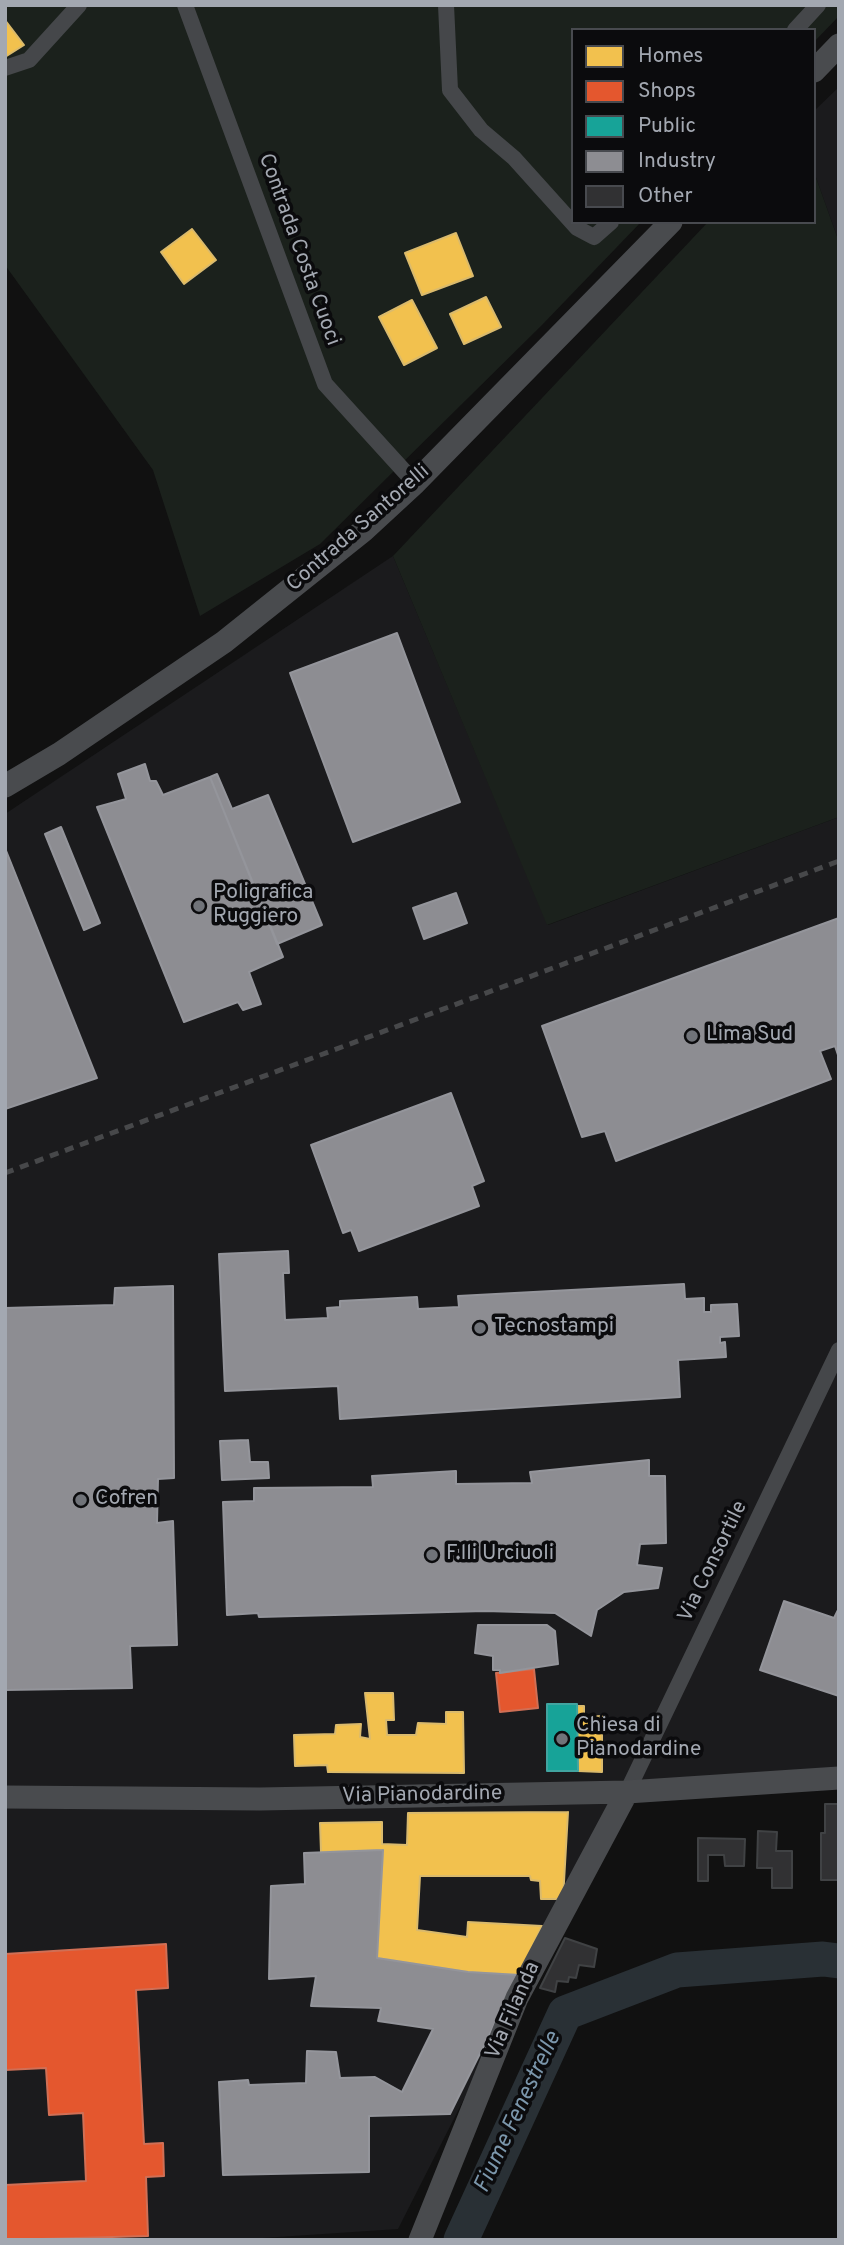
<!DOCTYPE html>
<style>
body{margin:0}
#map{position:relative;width:844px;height:2245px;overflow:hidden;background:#111;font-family:Overpass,sans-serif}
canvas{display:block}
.frame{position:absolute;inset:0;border:7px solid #a3a8b1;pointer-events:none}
.legend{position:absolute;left:571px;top:28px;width:245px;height:196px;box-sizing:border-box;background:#0b0b0d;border:2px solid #484a4f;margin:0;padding:9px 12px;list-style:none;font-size:21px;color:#a3a8b1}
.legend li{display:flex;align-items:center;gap:14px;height:35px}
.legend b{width:35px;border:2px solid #484a4f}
</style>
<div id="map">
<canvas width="844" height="2245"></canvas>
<div class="frame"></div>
<ul class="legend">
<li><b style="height:19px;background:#f2c14e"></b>Homes</li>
<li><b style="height:19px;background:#e4572e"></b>Shops</li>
<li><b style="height:19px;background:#17a398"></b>Public</li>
<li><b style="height:19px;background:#8d8d92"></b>Industry</li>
<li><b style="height:19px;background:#313133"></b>Other</li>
</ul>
</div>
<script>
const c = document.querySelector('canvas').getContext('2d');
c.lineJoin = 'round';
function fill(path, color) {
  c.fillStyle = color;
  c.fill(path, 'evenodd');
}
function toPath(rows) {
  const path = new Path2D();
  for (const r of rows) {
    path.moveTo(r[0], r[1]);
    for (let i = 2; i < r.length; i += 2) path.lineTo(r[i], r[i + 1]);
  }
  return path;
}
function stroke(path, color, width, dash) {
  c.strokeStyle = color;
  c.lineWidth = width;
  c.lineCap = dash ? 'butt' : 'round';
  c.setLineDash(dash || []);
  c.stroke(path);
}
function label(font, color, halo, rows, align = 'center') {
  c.font = font + ' Overpass,sans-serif';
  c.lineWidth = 7;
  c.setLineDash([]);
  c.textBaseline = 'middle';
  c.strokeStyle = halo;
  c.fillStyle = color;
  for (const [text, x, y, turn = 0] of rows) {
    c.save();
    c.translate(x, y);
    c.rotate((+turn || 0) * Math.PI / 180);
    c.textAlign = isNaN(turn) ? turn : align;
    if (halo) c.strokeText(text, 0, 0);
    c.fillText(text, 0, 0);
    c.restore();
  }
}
const built = toPath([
 [839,87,839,242,814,172,814,111],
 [393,556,548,925,839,817,839,1774,615,1801,398,2229,233,2240,5,2240,5,814]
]);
const green = toPath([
 [5,5,839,5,839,16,814,42,814,30,573,30,573,222,641,222,542,325,320,544,200,616,153,470,5,265],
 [814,172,839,242,839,817,547,925,393,556,708,222,814,222]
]);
const homes = toPath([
 [5,20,24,45,5,57,5,20],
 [192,229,216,260,184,284,161,252,192,229],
 [456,233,473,276,422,295,405,253,456,233],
 [486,297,501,327,464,344,450,314,486,297],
 [412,300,437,348,404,365,379,317,412,300],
 [365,1693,393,1693,394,1720,386,1720,387,1735,416,1735,418,1723,446,1724,446,1712,463,1712,464,1773,328,1772,327,1765,295,1766,294,1735,335,1734,336,1725,361,1724,360,1737,370,1739,365,1693],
 [577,1706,584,1706,584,1717,602,1716,602,1772,578,1771,577,1706],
 [568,1812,563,1899,541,1899,540,1881,531,1880,530,1876,420,1876,417,1930,467,1937,468,1922,542,1926,519,1975,468,1972,377,1958,383,1850,321,1852,320,1823,382,1822,382,1844,407,1845,408,1813,568,1812]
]);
const shops = toPath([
 [534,1669,538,1708,500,1712,496,1673,534,1669],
 [166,1944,168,1988,136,1990,144,2144,163,2143,164,2176,146,2177,148,2236,5,2240,5,2185,86,2181,83,2113,49,2115,46,2068,5,2070,5,1954,166,1944]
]);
const public = toPath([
 [547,1704,577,1704,578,1771,547,1771,547,1704]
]);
const industry = toPath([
 [397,633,460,802,353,842,290,673,397,633],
 [145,764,150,781,156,781,163,795,210,777,283,957,249,972,261,1004,243,1010,238,1002,184,1022,97,807,126,799,118,774,145,764],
 [217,774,232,809,268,795,322,925,277,944,210,777,217,774],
 [61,827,100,923,84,930,45,834,61,827],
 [5,848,97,1078,5,1109,5,848],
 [456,893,467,923,424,939,413,908,456,893],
 [839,918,839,1058,835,1046,820,1051,831,1079,616,1161,605,1131,582,1137,542,1026,839,918],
 [451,1093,484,1181,472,1186,479,1206,359,1251,351,1230,343,1233,311,1145,451,1093],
 [288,1251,289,1273,283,1273,285,1320,328,1318,327,1308,340,1307,340,1301,417,1297,418,1309,459,1307,458,1296,684,1284,685,1299,704,1298,704,1312,711,1312,711,1305,737,1304,739,1336,720,1337,720,1343,725,1342,726,1357,678,1360,680,1397,340,1419,338,1386,225,1391,219,1254,288,1251],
 [173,1286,174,1478,158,1479,157,1523,173,1521,177,1645,130,1646,132,1688,5,1690,5,1308,114,1305,115,1288,173,1286],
 [248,1440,250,1462,268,1462,269,1478,222,1480,220,1441,248,1440],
 [649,1460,649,1476,665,1476,666,1543,640,1544,637,1565,662,1568,658,1588,624,1592,597,1610,591,1636,555,1613,485,1611,259,1617,258,1613,227,1615,223,1502,254,1501,254,1488,373,1487,372,1476,456,1471,456,1484,532,1483,530,1472,649,1460],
 [784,1601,834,1618,839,1608,839,1696,760,1670,784,1601],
 [478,1625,547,1625,555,1631,558,1664,500,1673,500,1670,493,1670,493,1656,475,1653,478,1625],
 [383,1850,377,1958,468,1972,519,1975,450,2114,369,2116,369,2172,223,2175,219,2082,248,2080,249,2085,306,2083,307,2051,336,2052,340,2078,375,2077,402,2092,433,2029,378,2021,381,2008,311,2006,316,1976,269,1979,271,1886,305,1884,304,1853,383,1850]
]);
const river = toPath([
 [461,2240,565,2013,677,1970,823,1959,839,1961]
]);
const building = toPath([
 [825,1804,839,1804,839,1880,821,1880,821,1833,825,1833,825,1804],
 [758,1831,777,1832,776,1851,792,1851,792,1888,772,1888,772,1868,757,1868,758,1831],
 [698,1838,745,1839,744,1866,725,1866,724,1855,708,1855,708,1881,698,1881,698,1838],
 [565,1938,597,1949,594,1967,579,1965,576,1978,569,1977,568,1982,557,1981,555,1992,540,1988,565,1938]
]);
const street = toPath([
 [185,5,325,384,415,483],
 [446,5,450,90,481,130,514,158,577,228,594,237,611,222],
 [795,30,818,5],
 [5,68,29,60,79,5],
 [627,1792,839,1350]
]);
const secondary = toPath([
 [814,71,839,45],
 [5,786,59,754,224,642,363,531,415,483,671,222],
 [5,1797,260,1799,627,1792,839,1778],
 [420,2240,517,1998,627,1792]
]);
const rail = toPath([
 [5,1173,839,861]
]);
const markers = [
 [199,906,7,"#707379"],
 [692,1036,7,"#707379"],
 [480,1328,7,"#707379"],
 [81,1500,7,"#707379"],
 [432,1555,7,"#707379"],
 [562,1739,7,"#707379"]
];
const streetNames = [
 ["Contrada Costa Cuoci",298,250,70],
 ["Contrada Santorelli",359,529,-41],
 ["Via Consortile",714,1562,-64],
 ["Via Pianodardine",422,1796,-1],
 ["Via Filanda",514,2011,-66]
];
const poiNames = [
 ["Poligrafica",213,894],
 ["Ruggiero",213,918],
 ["Lima Sud",706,1036],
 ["Tecnostampi",494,1328],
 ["Cofren",95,1500],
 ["F.lli Urciuoli",446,1555],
 ["Chiesa di",576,1727],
 ["Pianodardine",576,1751]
];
const waterNames = [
 ["Fiume Fenestrelle",519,2113,-65]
];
fill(built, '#1b1b1d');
fill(green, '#1b211c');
fill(homes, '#f2c14e');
stroke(homes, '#daba6c', 2);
fill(shops, '#e4572e');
stroke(shops, '#d06f55', 2);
fill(public, '#17a398');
stroke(public, '#41a4a0', 2);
fill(industry, '#8d8d92');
stroke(industry, '#94959b', 2);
stroke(river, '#293035', 35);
fill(building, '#313133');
stroke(building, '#404244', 2);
stroke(street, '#45474a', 16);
stroke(secondary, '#494b4e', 23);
stroke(rail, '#47484a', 5, [9, 7]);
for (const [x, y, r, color] of markers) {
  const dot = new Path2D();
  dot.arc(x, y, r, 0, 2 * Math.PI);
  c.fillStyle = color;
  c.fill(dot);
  stroke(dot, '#0b0b0d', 2.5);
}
label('21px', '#a3a8b1', '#0b0b0d', streetNames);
label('21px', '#a3a8b1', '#0b0b0d', poiNames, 'left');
label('italic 23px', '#7b96ab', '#0b0b0d', waterNames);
</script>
